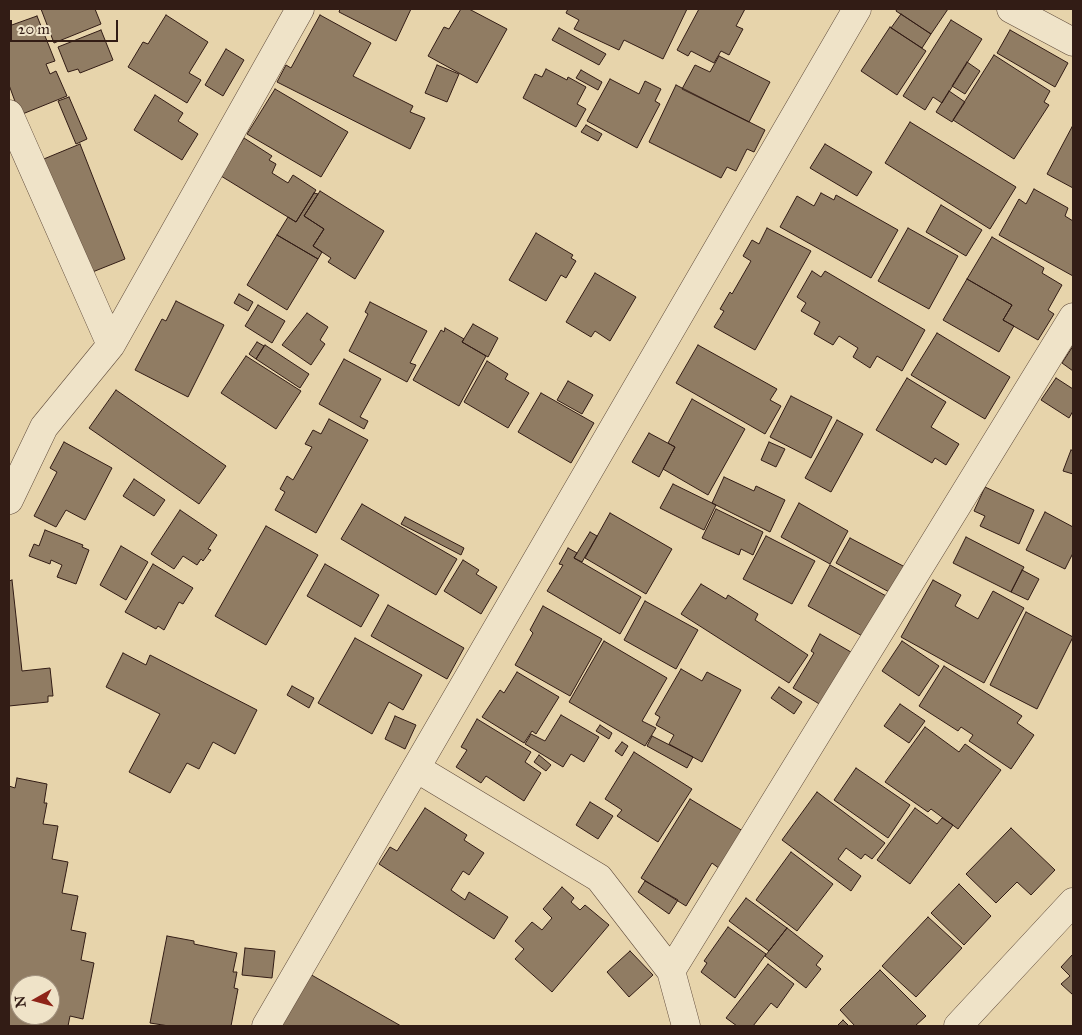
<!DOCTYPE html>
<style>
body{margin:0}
#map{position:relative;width:1082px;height:1035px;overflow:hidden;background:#e7d4ab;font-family:"IM FELL Great Primer",serif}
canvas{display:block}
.frame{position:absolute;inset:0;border:10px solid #321c15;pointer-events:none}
.north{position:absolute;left:10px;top:975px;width:50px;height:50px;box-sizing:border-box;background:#efe3c8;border:1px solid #a39380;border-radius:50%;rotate:263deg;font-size:14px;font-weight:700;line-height:20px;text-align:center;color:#321c15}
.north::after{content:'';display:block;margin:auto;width:18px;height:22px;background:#8f2418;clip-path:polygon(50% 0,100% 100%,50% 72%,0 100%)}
.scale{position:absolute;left:10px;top:20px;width:108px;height:22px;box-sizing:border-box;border:2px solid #321c15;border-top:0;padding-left:6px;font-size:15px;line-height:18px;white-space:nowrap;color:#321c15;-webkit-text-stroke:4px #efe3c8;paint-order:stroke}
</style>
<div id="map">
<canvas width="1082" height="1035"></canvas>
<div class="frame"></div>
<div class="north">N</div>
<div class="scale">20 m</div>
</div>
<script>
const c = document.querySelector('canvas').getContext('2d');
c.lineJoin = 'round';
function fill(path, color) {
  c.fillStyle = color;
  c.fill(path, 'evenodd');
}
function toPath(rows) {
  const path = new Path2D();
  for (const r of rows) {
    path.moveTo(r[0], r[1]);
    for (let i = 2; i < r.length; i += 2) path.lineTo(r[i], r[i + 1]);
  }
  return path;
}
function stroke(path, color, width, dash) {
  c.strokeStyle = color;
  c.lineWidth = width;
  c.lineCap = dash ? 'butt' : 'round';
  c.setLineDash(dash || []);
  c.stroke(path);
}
const building = toPath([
 [41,9,95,9,101,24,54,43,41,9],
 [340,9,411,9,396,41,339,12,340,9],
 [461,9,469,9,507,29,477,83,428,56,444,27,449,29,461,9],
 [568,9,687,9,663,59,624,40,619,50,574,29,579,20,566,13,568,9],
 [699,9,745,9,736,26,743,29,729,55,721,51,714,63,691,51,688,56,677,50,699,9],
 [897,9,948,9,931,34,896,11,897,9],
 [901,14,931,34,922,48,891,28,901,14],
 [166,15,208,42,189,73,201,80,187,103,128,67,143,42,148,44,166,15],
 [320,15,371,43,353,76,413,106,410,112,425,118,410,149,277,82,286,65,291,68,320,15],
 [37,16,55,61,46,64,50,74,56,71,67,96,20,115,9,85,9,26,37,16],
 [951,20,982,39,942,103,933,97,925,110,903,96,951,20],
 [890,27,926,51,897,95,861,71,890,27],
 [559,28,606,54,599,65,552,40,559,28],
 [101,30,113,60,80,73,78,69,68,72,58,47,101,30],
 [1010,30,1068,63,1055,87,997,53,1010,30],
 [226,49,244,60,223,96,205,85,226,49],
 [994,55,1050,91,1044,102,1049,105,1014,159,953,120,994,55],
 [719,56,770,82,749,122,682,89,695,65,710,72,719,56],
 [967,62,980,71,965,94,952,86,967,62],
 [437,65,459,74,447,102,425,93,437,65],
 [546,69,567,80,568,77,586,87,577,104,586,109,576,127,523,98,535,74,542,77,546,69],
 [581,70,602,82,598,90,576,78,581,70],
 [610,79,639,94,645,81,661,89,655,101,660,104,637,148,587,121,610,79],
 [676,85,765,130,754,152,747,149,736,171,727,167,721,178,649,142,676,85],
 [275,89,348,132,321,177,247,134,275,89],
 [949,91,965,102,952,122,936,112,949,91],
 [155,95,183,113,178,121,198,134,182,160,134,130,155,95],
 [69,97,87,139,76,144,58,101,69,97],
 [910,122,1016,187,990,229,885,163,910,122],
 [586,125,602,134,598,141,581,132,586,125],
 [1073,125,1073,188,1047,174,1073,125],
 [244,138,272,156,269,160,276,164,272,173,288,183,293,175,316,190,296,222,221,176,244,138],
 [80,144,125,259,85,275,39,161,80,144],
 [825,144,872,172,857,196,810,168,825,144],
 [1034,189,1068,208,1065,216,1073,221,1073,276,999,235,1019,199,1026,204,1034,189],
 [320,191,384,231,355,279,328,262,331,258,313,246,324,229,304,216,320,191],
 [314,193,318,194,304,216,324,229,313,246,322,252,318,259,277,235,288,217,296,222,314,193],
 [821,193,834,200,836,195,898,230,871,278,780,227,797,196,814,206,821,193],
 [941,205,982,230,966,256,926,232,941,205],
 [767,228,811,251,755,350,714,327,724,311,720,309,730,292,732,294,751,261,743,256,752,240,759,244,767,228],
 [908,228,958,256,929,309,878,281,908,228],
 [536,233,573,255,571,258,576,261,566,278,561,275,546,301,509,280,536,233],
 [277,235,318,259,287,310,247,285,277,235],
 [992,237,1044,268,1042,273,1062,285,1048,310,1054,314,1038,340,1003,320,1012,305,967,279,992,237],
 [812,271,821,277,825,271,925,330,902,371,877,356,870,368,853,357,858,348,839,336,833,345,814,334,820,322,801,311,806,303,797,297,812,271],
 [595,273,636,297,610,341,595,331,591,337,566,322,595,273],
 [967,279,1012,305,1003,320,1014,326,999,352,943,320,967,279],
 [239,294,253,302,248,311,234,303,239,294],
 [176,301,224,325,188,397,135,370,162,319,166,321,176,301],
 [370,302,427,331,410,363,416,365,407,382,349,351,368,314,365,312,370,302],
 [258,305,285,321,272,343,245,326,258,305],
 [307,313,328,327,320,340,325,344,311,365,282,345,307,313],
 [473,324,498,338,488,357,462,342,473,324],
 [445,328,464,339,462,342,486,356,459,406,413,380,441,330,444,332,445,328],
 [937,333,1010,377,985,419,911,375,937,333],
 [257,342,264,346,256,359,249,354,257,342],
 [265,345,309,374,300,388,256,359,265,345],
 [698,345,777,389,770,400,781,406,765,434,676,383,698,345],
 [1073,346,1073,371,1062,363,1073,346],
 [246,356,301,391,276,429,221,393,246,356],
 [344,359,381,379,360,417,368,421,364,429,319,404,344,359],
 [487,361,508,374,505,379,529,393,508,428,464,402,487,361],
 [907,378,946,402,931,427,959,444,946,465,935,458,932,463,876,430,907,378],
 [1056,378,1073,389,1073,411,1069,418,1041,400,1056,378],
 [568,381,593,395,582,414,557,400,568,381],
 [116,390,226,466,199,504,89,428,116,390],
 [541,393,594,423,571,463,518,432,541,393],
 [791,396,832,417,811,458,770,437,791,396],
 [692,399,745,429,708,495,663,469,675,447,668,443,692,399],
 [329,419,368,440,316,533,275,510,285,492,280,489,287,476,293,480,312,447,305,444,313,430,321,434,329,419],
 [837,420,863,434,831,492,805,478,837,420],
 [649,433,675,447,659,477,632,462,649,433],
 [64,442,112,468,85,520,66,510,56,527,34,516,57,472,50,468,64,442],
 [769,442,785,449,776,467,761,460,769,442],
 [1071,450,1073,451,1073,474,1063,471,1071,450],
 [724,477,754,491,756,486,785,500,770,532,712,503,724,477],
 [134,479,165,500,154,516,123,496,134,479],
 [673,484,716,505,704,530,660,508,673,484],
 [985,487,1034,510,1019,544,980,526,985,516,974,511,985,487],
 [799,503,848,531,830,564,781,537,799,503],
 [362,504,457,559,436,595,341,539,362,504],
 [716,509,763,532,753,555,741,549,739,555,702,538,716,509],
 [180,510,217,535,208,549,211,550,203,561,201,559,197,565,183,556,174,569,151,554,180,510],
 [1045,512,1073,527,1073,553,1065,569,1026,550,1045,512],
 [610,513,672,549,646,594,585,558,610,513],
 [405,517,464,548,461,555,401,524,405,517],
 [266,526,318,555,266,645,215,616,266,526],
 [45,530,83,545,82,547,89,550,76,584,57,577,62,565,51,560,50,564,29,556,34,544,39,546,45,530],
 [590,532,597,536,582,562,574,558,590,532],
 [766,536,815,561,792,604,743,579,766,536],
 [966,537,1024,567,1011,592,953,563,966,537],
 [850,538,905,567,891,593,836,563,850,538],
 [121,546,148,562,126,600,100,585,121,546],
 [568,548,577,553,574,558,641,597,620,634,547,591,563,565,559,564,568,548],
 [463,560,479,570,476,574,497,587,481,614,444,591,463,560],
 [153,564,193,588,183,604,179,602,164,630,158,626,156,629,125,612,153,564],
 [325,564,379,595,361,627,307,596,325,564],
 [830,565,888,597,866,638,808,606,830,565],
 [1022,570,1039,579,1028,600,1011,592,1022,570],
 [12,580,22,671,50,668,53,696,48,696,48,702,9,706,9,581,12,580],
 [933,580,961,595,955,606,978,619,993,591,1024,608,984,683,901,637,933,580],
 [701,584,726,599,728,595,758,614,755,620,808,655,789,683,681,614,701,584],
 [645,601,698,630,676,669,624,640,645,601],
 [388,605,464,648,447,679,371,636,388,605],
 [543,606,602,639,570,696,515,665,533,633,530,630,543,606],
 [1026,612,1073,637,1037,709,990,685,1026,612],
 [820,634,856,655,821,705,793,688,814,653,811,651,820,634],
 [355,638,422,675,403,710,389,702,372,734,318,703,355,638],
 [604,641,667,678,642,721,656,728,645,746,569,702,604,641],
 [902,641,939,666,919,696,882,671,902,641],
 [123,653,146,665,150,655,257,710,235,754,213,742,199,769,187,763,170,793,129,772,160,714,106,687,123,653],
 [944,666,1022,716,1017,723,1034,735,1011,769,969,741,973,735,961,727,958,731,919,706,944,666],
 [681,669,702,681,707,672,741,690,702,762,669,744,674,735,656,725,660,717,655,714,681,669],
 [517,672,559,697,536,734,532,731,524,743,482,717,500,690,504,693,517,672],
 [292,686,314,698,309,708,287,695,292,686],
 [779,687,802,702,794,714,771,698,779,687],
 [900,704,925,721,909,743,884,726,900,704],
 [561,715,599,737,584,762,571,754,563,767,525,744,531,734,545,741,561,715],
 [395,716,416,725,405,749,385,739,395,716],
 [477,719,531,752,525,762,541,773,524,801,486,776,481,783,456,767,467,750,461,747,477,719],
 [600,725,612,733,609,739,596,731,600,725],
 [925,727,959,752,965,744,1001,770,958,829,931,809,928,812,885,782,925,727],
 [652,736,693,757,687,768,647,746,652,736],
 [622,742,628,746,622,756,615,751,622,742],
 [634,752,692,789,658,842,617,816,622,810,605,799,634,752],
 [539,755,551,765,546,771,534,762,539,755],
 [856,768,910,805,888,838,834,800,856,768],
 [17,778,47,784,44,803,47,803,43,824,58,826,52,859,68,862,62,893,78,896,71,930,86,933,81,960,94,963,83,1019,70,1016,68,1026,9,1026,9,786,15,788,17,778],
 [20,985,50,985,50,1015,20,1015,20,985],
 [817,792,885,843,872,859,865,854,861,859,846,848,838,859,861,876,851,891,782,840,817,792],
 [690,799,743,831,720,869,712,863,686,906,641,878,690,799],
 [590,802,613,816,598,839,576,825,590,802],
 [425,808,467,835,464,840,484,853,469,875,463,871,451,890,465,900,469,892,508,917,494,939,379,864,390,847,397,851,425,808],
 [915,808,937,824,942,818,953,825,910,884,877,860,915,808],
 [1011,828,1055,870,1031,895,1017,882,996,903,966,874,1011,828],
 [791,852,833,884,797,931,756,900,791,852],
 [645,881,678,900,669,914,638,892,645,881],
 [959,884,991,916,964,945,931,913,959,884],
 [562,887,574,898,571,902,580,910,585,905,609,925,552,992,515,959,524,949,515,941,532,922,542,930,552,918,543,909,562,887],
 [746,898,787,928,769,951,729,921,746,898],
 [928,917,962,948,916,997,882,966,928,917],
 [728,927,766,954,735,998,701,972,707,963,704,961,728,927],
 [787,928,823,956,816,965,821,969,806,988,765,956,787,928],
 [167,936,194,941,194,944,237,953,233,972,237,972,234,988,238,989,231,1026,169,1026,150,1023,167,936],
 [245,948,275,951,272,978,242,975,245,948],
 [630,951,653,975,629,997,607,972,630,951],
 [1073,954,1073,995,1061,984,1070,976,1061,967,1073,954],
 [768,964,794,984,777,1008,771,1003,753,1026,737,1026,726,1018,768,964],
 [880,970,926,1016,915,1026,855,1026,840,1010,880,970],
 [308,973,401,1026,277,1026,308,973],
 [843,1020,849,1026,837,1026,843,1020]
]);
const minor = toPath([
 [1011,9,1073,42],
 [9,114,111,345,44,427,9,500],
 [111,345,300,9],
 [416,768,599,878,671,971,686,1026],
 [671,971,1073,317],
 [266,1026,857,9],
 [958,1026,1073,902]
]);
fill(building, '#907c63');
stroke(building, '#321c15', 1);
stroke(minor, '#5f4a3a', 29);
stroke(minor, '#efe3c8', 28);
</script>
